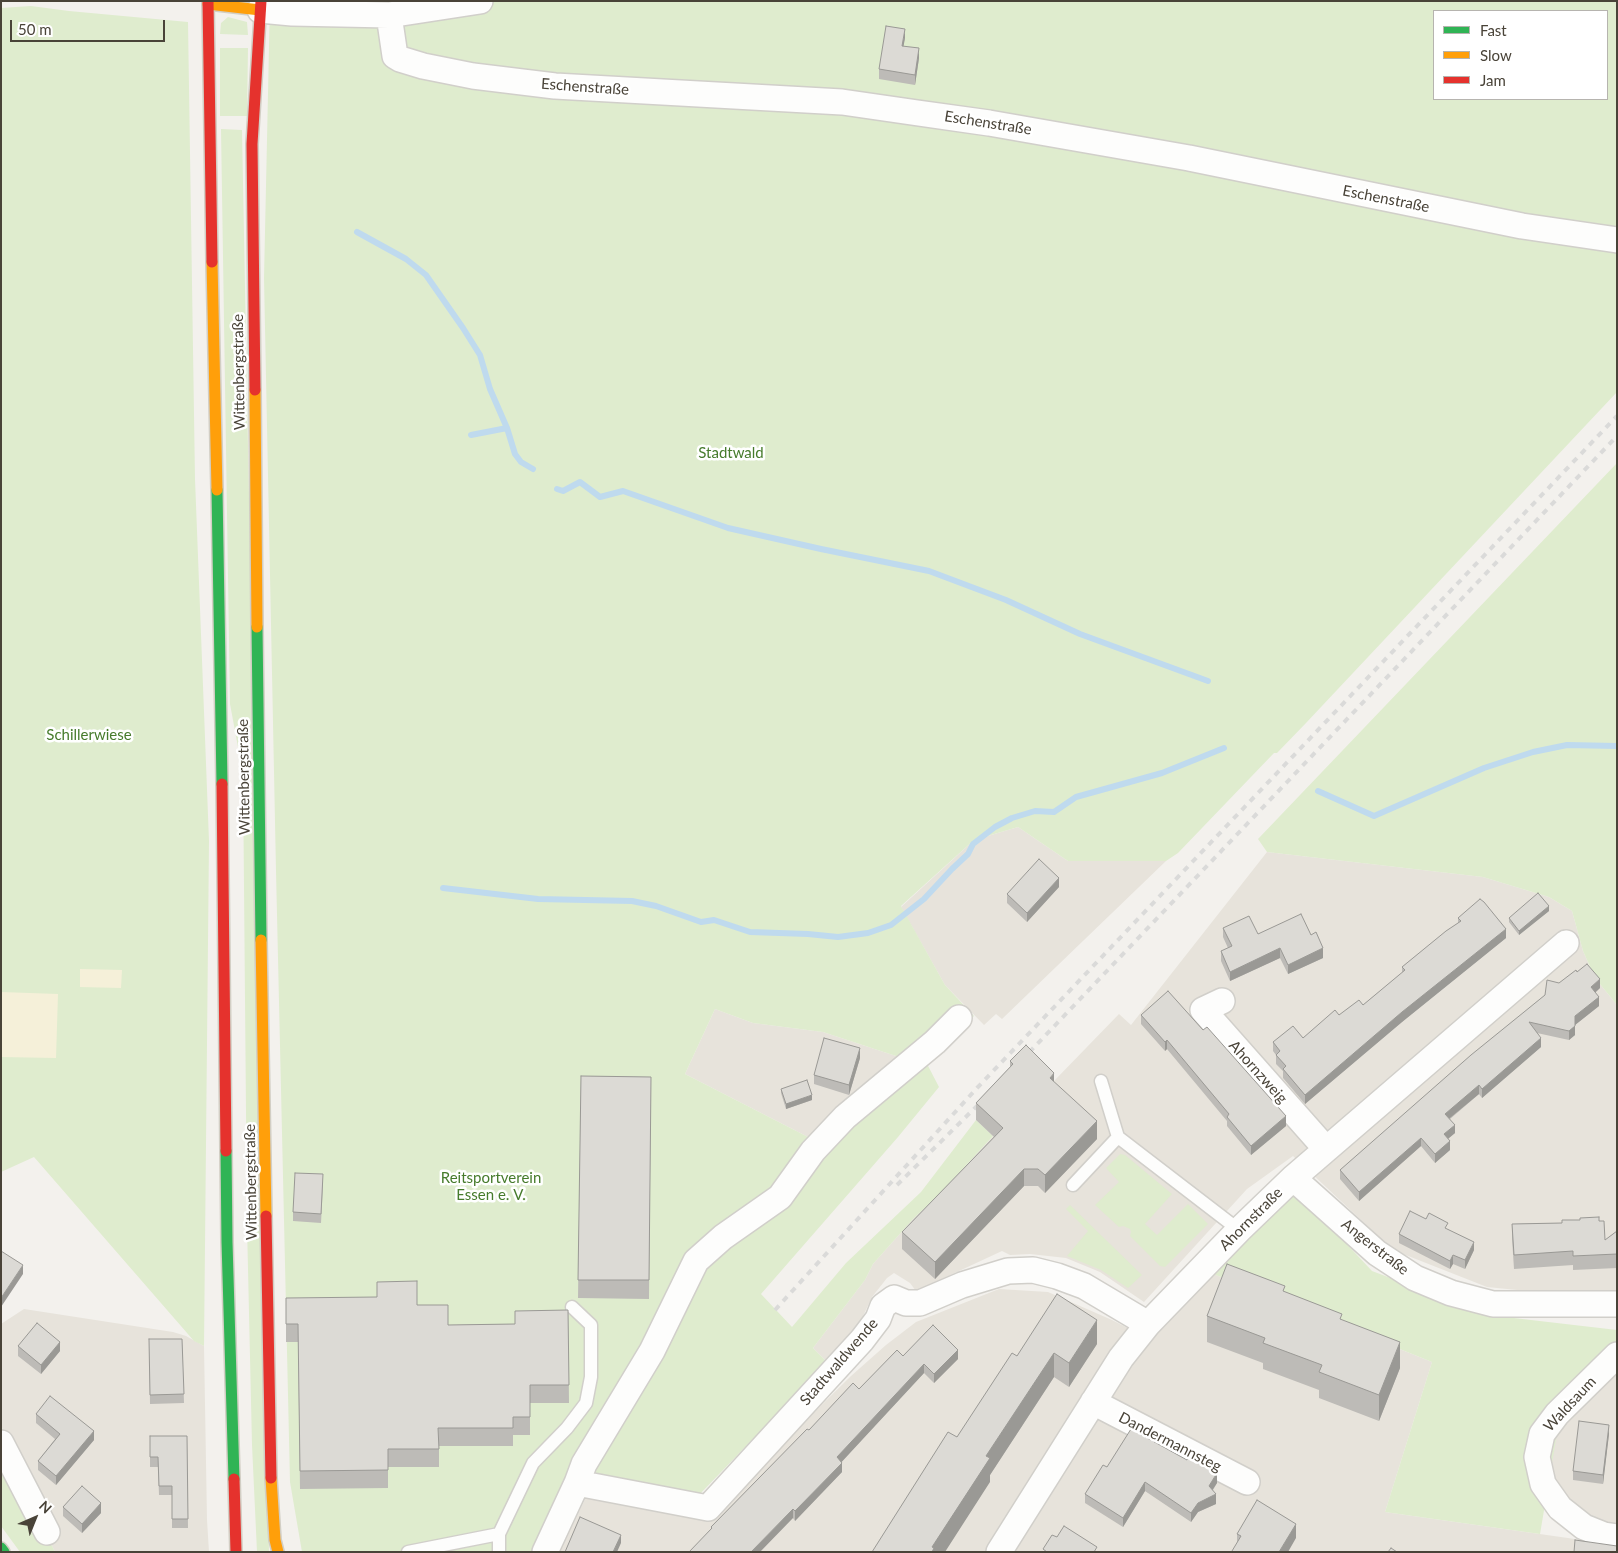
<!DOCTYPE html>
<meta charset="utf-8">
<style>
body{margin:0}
#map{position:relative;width:1618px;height:1553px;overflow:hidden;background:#f3f1ed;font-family:Lato,sans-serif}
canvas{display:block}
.frame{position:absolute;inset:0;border:2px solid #494338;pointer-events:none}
.legend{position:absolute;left:1433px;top:10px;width:175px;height:90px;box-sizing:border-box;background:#fff;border:1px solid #b6b4af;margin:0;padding:6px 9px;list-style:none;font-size:15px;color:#494338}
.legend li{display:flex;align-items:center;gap:10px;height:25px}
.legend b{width:25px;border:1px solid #b6b4af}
.north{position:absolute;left:10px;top:1493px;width:50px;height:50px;-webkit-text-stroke:4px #fff;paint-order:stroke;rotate:44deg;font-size:14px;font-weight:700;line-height:20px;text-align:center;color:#494338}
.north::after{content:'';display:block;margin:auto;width:18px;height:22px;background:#494338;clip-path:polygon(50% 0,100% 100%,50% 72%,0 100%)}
.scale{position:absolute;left:10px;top:20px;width:155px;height:22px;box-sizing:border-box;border:2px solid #494338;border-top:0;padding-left:6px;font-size:15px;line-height:18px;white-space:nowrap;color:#494338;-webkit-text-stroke:4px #fff;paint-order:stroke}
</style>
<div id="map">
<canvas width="1618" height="1553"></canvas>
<div class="frame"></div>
<ul class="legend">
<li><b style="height:6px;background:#30b455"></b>Fast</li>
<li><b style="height:6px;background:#ff9f0a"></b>Slow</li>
<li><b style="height:6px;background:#e5322d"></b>Jam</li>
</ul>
<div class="north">N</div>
<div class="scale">50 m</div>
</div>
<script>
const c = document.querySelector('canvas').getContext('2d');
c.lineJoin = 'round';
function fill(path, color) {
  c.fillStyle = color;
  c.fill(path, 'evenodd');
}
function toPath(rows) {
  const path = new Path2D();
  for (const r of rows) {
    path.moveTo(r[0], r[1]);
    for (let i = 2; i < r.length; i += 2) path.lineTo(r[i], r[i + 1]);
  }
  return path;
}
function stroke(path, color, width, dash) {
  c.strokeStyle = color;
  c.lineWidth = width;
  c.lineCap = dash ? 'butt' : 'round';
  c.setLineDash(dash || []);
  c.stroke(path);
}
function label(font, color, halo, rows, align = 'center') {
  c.font = font + ' Lato,sans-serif';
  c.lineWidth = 5;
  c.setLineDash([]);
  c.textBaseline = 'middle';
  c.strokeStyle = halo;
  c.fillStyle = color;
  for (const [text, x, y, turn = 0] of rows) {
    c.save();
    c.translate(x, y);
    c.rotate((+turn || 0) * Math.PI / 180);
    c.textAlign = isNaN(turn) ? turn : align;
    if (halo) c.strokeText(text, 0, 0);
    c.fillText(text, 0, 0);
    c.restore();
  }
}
const residential = toPath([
 [1018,827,1068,861,1166,861,1002,1019,996,1014,984,1025,945,985,901,907,974,840],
 [1267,852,1483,877,1549,897,1572,911,1583,951,1595,978,1617,1005,1617,1300,1487,1287,1393,1250,1293,1156,1247,1189,1144,1302,1100,1272,1066,1258,1030,1254,1010,1255,1002,1251,916,1291,910,1283,894,1273,887,1278,872,1297,855,1333,827,1362,813,1348,865,1280,873,1264,914,1218,937,1197,993,1136,1002,1145,1054,1081,1119,1014,1131,1025],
 [715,1009,753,1023,823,1032,902,1058,810,1138,685,1074],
 [1211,1273,1432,1362,1385,1512,1617,1545,1617,1552,560,1552,587,1495,710,1515,851,1376,886,1345,916,1322,999,1289,1048,1292,1112,1320,1149,1339],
 [24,1309,173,1332,186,1336,204,1346,207,1520,209,1552,55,1552,51,1544,57,1540,1,1426,1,1324],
 [1617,1358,1617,1536,1560,1507,1543,1436]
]);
const green = toPath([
 [270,1,1617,1,1617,392,1306,723,1277,753,1274,753,1178,853,1166,861,1068,861,1018,827,974,840,901,906,945,985,974,1016,926,1062,939,1087,898,1137,761,1294,792,1327,846,1263,921,1192,976,1120,993,1136,937,1197,914,1218,873,1264,865,1280,813,1348,827,1362,698,1496,592,1476,534,1552,302,1552,290,1482,276,871,264,278],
 [1434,11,1607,11,1607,99,1434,99],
 [715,1009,753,1023,823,1032,902,1058,810,1138,685,1074],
 [31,6,69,11,188,22,195,479,209,841,204,1346,194,1341,34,1157,1,1172,1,8],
 [228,17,247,22,248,35,220,34,221,23],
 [220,48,248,48,247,116,220,116],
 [221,129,242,130,269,1552,257,1552,252,1445,247,1225,243,774,230,704],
 [1617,463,1617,1005,1595,978,1583,951,1572,911,1549,897,1483,877,1267,852,1258,839],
 [1120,1154,1125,1155,1172,1194,1145,1224,1157,1235,1188,1204,1208,1224,1165,1267,1160,1266,1130,1236,1131,1232,1130,1229,1123,1226,1119,1227,1095,1205,1119,1182,1106,1168],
 [1297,1191,1372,1271,1488,1315,1617,1330,1617,1351,1560,1416,1540,1534,1385,1512,1432,1362,1211,1273],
 [1070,1205,1142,1275,1128,1288,1101,1270,1067,1256,1088,1231,1066,1209],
 [1,1426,57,1540,51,1544,55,1552,20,1552,1,1526]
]);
const sand = toPath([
 [80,969,122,970,121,988,80,987],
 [1,992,58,994,56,1058,1,1057]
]);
const stream = toPath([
 [357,232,406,259,426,275,463,328,480,355,490,389,507,428],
 [471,435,507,428,515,454,521,462,533,469],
 [557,489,563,491,580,482,600,497,623,491,728,528,821,549,929,571,1006,600,1080,634,1208,681],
 [1318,791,1374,816,1484,768,1533,752,1567,745,1617,746],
 [443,888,538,899,632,901,656,906,701,922,714,920,750,932,808,934,838,937,868,933,891,925,924,899,952,869,968,854,973,844,995,827,1012,818,1035,811,1054,812,1076,797,1162,773,1224,748]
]);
const lane = toPath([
 [1101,1081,1118,1137],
 [1073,1185,1118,1137,1239,1230],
 [408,1552,499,1534],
 [499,1552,499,1534,533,1463,567,1428,586,1403,591,1377,591,1325,572,1307]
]);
const street = toPath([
 [260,10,292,13,389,15,480,1],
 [389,15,395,56,400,59,423,66,473,76,555,86,842,102,918,113,989,123,1189,158,1522,226,1617,240],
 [1222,1001,1203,1010,1326,1149],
 [1293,1178,1377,1253,1415,1278,1451,1293,1493,1304,1617,1304],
 [1617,1355,1557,1414,1542,1434,1537,1457,1543,1484,1560,1508,1584,1527,1604,1535,1617,1537],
 [1093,1402,1247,1482],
 [1,1443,47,1532],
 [577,1483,708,1508,862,1340,878,1319,883,1306,894,1298,906,1303,920,1303,962,1285,1008,1271,1033,1270,1057,1276,1084,1286,1148,1324],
 [545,1552,577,1483,584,1464,652,1351,696,1261,723,1237,780,1197,813,1151,845,1117,935,1042,959,1018],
 [999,1552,1121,1358,1148,1324,1239,1230,1293,1178,1566,943]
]);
const fast = toPath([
 [217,490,222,784],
 [257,627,261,940],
 [226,1151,227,1242,234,1479],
 [1,1548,4,1552]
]);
const slow = toPath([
 [208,4,260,10],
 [212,262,217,490],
 [255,390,257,627],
 [261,940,266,1216],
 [271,1478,275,1540,278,1552]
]);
const jam = toPath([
 [208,1,212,262],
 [255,390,252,144,261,1],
 [222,784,226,1151],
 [266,1216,271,1478],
 [234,1479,236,1552]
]);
const rail = toPath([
 [1021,1061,1617,436],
 [897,1185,986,1097],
 [775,1310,977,1088,1617,416]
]);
const wall = toPath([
 [905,38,903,46,919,58,915,85,879,79,879,69],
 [1059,887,1027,922,1007,903,1007,894],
 [1549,911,1519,935,1509,922,1509,918],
 [1458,918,1506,938,1402,1022,1305,1104,1283,1078,1283,1071,1276,1064,1276,1055,1273,1051,1273,1042,1303,1038,1339,1015,1363,1005,1402,973,1402,967,1458,923],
 [1223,928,1258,934,1311,935,1323,958,1288,974,1280,958,1230,981,1221,961,1221,951,1228,948,1223,937],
 [1559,983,1600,988,1595,993,1599,1006,1575,1025,1575,1035,1569,1040,1537,1033,1541,1047,1482,1098,1479,1094,1450,1119,1455,1133,1448,1139,1450,1150,1435,1163,1421,1146,1359,1201,1340,1179,1340,1170],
 [1141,1015,1286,1126,1251,1155,1227,1126,1227,1121,1167,1049,1165,1051,1141,1024],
 [860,1058,849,1095,814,1084,814,1075],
 [1010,1061,1054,1082,1097,1139,1045,1193,1038,1186,1024,1186,935,1279,902,1249,902,1232,994,1137,976,1120,976,1103,1010,1067],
 [581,1076,651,1077,649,1299,578,1298],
 [781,1089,812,1100,786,1109,781,1093],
 [323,1184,321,1223,293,1221,293,1212],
 [1599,1221,1605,1240,1617,1231,1617,1268,1573,1270,1573,1265,1514,1269,1512,1238,1512,1224,1562,1223],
 [1448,1229,1474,1250,1465,1269,1453,1264,1450,1269,1399,1243,1399,1234],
 [1285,1292,1342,1320,1400,1368,1379,1421,1319,1398,1319,1390,1263,1369,1263,1363,1207,1342,1207,1316],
 [286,1298,417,1305,448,1325,515,1324,568,1310,569,1403,530,1403,530,1435,513,1435,513,1446,439,1446,439,1467,388,1467,388,1488,300,1489,298,1342,286,1342],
 [149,1339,182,1339,184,1403,150,1404],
 [1097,1344,1069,1387,1054,1377,990,1475,990,1482,957,1437,1017,1356],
 [18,1346,60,1351,41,1374,18,1356],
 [903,1356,958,1359,934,1383,924,1373,841,1462,842,1472,795,1521,793,1518,711,1529,711,1527,809,1430,859,1389],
 [36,1414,94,1440,56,1485,38,1470,38,1461,55,1439,36,1423],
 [1609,1434,1603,1484,1573,1480,1573,1471],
 [150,1436,187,1436,188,1528,172,1528,172,1495,159,1495,158,1467,150,1467],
 [1107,1467,1217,1483,1213,1490,1216,1504,1198,1512,1191,1522,1145,1491,1123,1527,1085,1503,1085,1494],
 [63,1507,101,1513,82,1533,63,1516],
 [1237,1534,1296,1538,1237,1544]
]);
const shadedWall = toPath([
 [905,29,905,38,902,55,902,46],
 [919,48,919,58,915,85,915,75],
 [1059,878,1059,887,1027,922,1027,913],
 [1549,906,1549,911,1519,935,1519,931],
 [1506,929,1506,938,1402,1022,1305,1104,1305,1095,1402,1012],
 [1280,948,1280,958,1230,981,1230,972],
 [1323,948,1323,958,1288,974,1288,965],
 [1600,979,1600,988,1591,996,1591,987],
 [1599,997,1599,1006,1575,1025,1575,1035,1569,1040,1569,1031,1575,1016],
 [1541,1038,1541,1047,1482,1098,1482,1089],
 [1167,1040,1167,1049,1165,1051,1165,1042],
 [860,1048,860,1058,849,1095,849,1085],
 [1054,1073,1054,1091,1050,1078],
 [1479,1085,1479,1094,1445,1122,1445,1114],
 [812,1095,812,1100,786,1109,786,1104],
 [1286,1116,1286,1126,1251,1155,1251,1146],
 [1097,1121,1097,1139,1045,1193,1045,1175],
 [1455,1125,1455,1133,1444,1142,1444,1134],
 [1421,1138,1421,1146,1359,1201,1359,1192],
 [1450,1141,1450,1150,1435,1163,1435,1154],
 [1024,1169,1024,1186,935,1279,935,1262],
 [1474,1242,1474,1250,1465,1269,1465,1260],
 [1453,1255,1453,1264,1450,1269,1450,1261],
 [23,1265,23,1274,1,1307,1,1298],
 [1097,1320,1097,1344,1069,1387,1069,1363],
 [60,1342,60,1351,41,1374,41,1365],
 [1400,1342,1400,1368,1379,1421,1379,1395],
 [958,1350,958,1359,934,1383,934,1374],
 [1054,1353,1054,1377,990,1475,990,1482,945,1552,932,1552,932,1547,986,1456],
 [924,1364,924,1373,837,1467,837,1457],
 [1609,1425,1609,1434,1603,1484,1603,1475],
 [94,1431,94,1440,56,1485,56,1476],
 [842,1463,842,1472,795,1521,795,1511],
 [1217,1473,1217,1483,1209,1495,1209,1486],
 [1145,1482,1145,1491,1123,1527,1123,1518],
 [1216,1494,1216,1504,1198,1512,1191,1522,1191,1513,1198,1503],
 [101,1503,101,1513,82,1533,82,1524],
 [793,1509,793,1518,760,1552,751,1552],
 [1296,1524,1296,1538,1288,1552,1279,1552],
 [621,1535,621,1543,617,1552,613,1552]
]);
const building = toPath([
 [886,26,905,29,902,46,919,48,915,75,879,69,886,26],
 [1039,859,1059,878,1027,913,1007,894,1039,859],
 [1538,893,1549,906,1519,931,1509,918,1538,893],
 [1480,899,1484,902,1506,929,1402,1012,1305,1095,1283,1069,1286,1066,1276,1055,1280,1051,1273,1042,1293,1026,1303,1038,1335,1010,1339,1015,1359,1000,1363,1005,1405,970,1402,967,1446,931,1461,921,1458,918,1480,899],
 [1301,914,1311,935,1316,932,1323,948,1288,965,1280,948,1230,972,1221,951,1232,946,1223,928,1249,916,1258,934,1301,914],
 [1587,964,1600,979,1591,987,1599,997,1575,1016,1575,1026,1569,1031,1529,1022,1541,1038,1482,1089,1479,1085,1445,1114,1455,1125,1444,1134,1450,1141,1435,1154,1421,1138,1359,1192,1340,1170,1471,1055,1545,995,1547,980,1559,983,1576,970,1577,972,1587,964],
 [1168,991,1203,1030,1207,1027,1286,1116,1251,1146,1227,1117,1229,1114,1167,1040,1165,1042,1141,1015,1168,991],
 [824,1038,860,1048,849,1085,814,1075,824,1038],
 [1026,1045,1054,1073,1050,1078,1097,1121,1045,1175,1038,1169,1024,1169,935,1262,902,1232,1003,1128,976,1103,1013,1064,1010,1061,1026,1045],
 [581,1076,651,1077,649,1280,578,1280,581,1076],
 [807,1080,812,1095,786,1104,781,1089,807,1080],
 [295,1173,323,1174,321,1214,293,1212,295,1173],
 [1410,1211,1426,1219,1429,1213,1448,1223,1445,1228,1474,1242,1465,1260,1453,1255,1450,1261,1399,1234,1410,1211],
 [1599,1217,1599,1221,1604,1221,1605,1240,1617,1231,1617,1254,1573,1256,1573,1251,1514,1255,1512,1224,1562,1223,1562,1220,1580,1220,1580,1218,1599,1217],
 [1,1251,23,1265,1,1298,1,1251],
 [1227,1264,1285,1286,1283,1291,1342,1314,1340,1319,1400,1342,1379,1395,1319,1372,1322,1365,1263,1343,1265,1338,1207,1316,1227,1264],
 [417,1281,417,1305,448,1305,448,1325,515,1324,515,1311,568,1310,569,1385,530,1385,530,1417,513,1417,513,1428,438,1428,439,1449,388,1449,388,1470,300,1471,298,1324,286,1324,286,1298,377,1297,377,1282,417,1281],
 [1057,1294,1097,1320,1069,1363,1054,1353,986,1456,990,1458,932,1547,934,1548,932,1552,872,1552,948,1432,957,1437,1012,1353,1017,1356,1057,1294],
 [37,1323,60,1342,41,1365,18,1346,37,1323],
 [933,1325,958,1350,934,1374,924,1364,837,1457,842,1463,795,1511,793,1509,751,1552,689,1552,712,1528,711,1527,807,1429,809,1430,853,1383,859,1389,897,1350,903,1356,933,1325],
 [149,1339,182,1339,184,1394,150,1395,149,1339],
 [50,1396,94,1431,56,1476,38,1461,60,1434,36,1414,50,1396],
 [1579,1421,1609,1425,1603,1475,1573,1471,1579,1421],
 [1131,1429,1187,1460,1188,1458,1217,1473,1209,1486,1216,1494,1198,1503,1191,1513,1145,1482,1123,1518,1085,1494,1103,1465,1107,1467,1131,1429],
 [150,1436,187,1436,188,1519,172,1519,172,1486,159,1486,158,1457,150,1457,150,1436],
 [82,1486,101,1503,82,1524,63,1507,82,1486],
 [1257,1500,1296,1524,1279,1552,1232,1552,1232,1551,1241,1536,1237,1534,1257,1500],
 [580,1517,621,1535,613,1552,565,1552,580,1517],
 [1064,1526,1097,1547,1094,1552,1047,1552,1043,1549,1052,1535,1057,1537,1064,1526],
 [1575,1540,1617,1546,1617,1552,1574,1552,1575,1540],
 [1391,1548,1397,1552,1388,1552,1391,1548]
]);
const streetNames = [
 ["Eschenstraße",585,87,4],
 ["Eschenstraße",988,123,9],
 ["Eschenstraße",1386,199,11],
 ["Wittenbergstraße",239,372,-91],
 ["Wittenbergstraße",244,777,-91],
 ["Ahornzweig",1258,1072,48],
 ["Wittenbergstraße",251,1182,-91],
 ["Ahornstraße",1251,1219,-45],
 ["Angerstraße",1375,1247,38],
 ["Stadtwaldwende",839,1362,-49],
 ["Waldsaum",1570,1404,-47],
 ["Dandermannsteg",1170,1442,27]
];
const parkNames = [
 ["Stadtwald",731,453],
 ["Schillerwiese",89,735],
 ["Reitsportverein",491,1178],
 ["Essen e. V.",491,1195]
];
fill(residential, '#e7e3db');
fill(green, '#dfecce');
fill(sand, '#f5f0d9');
stroke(stream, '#bfdaee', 6);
stroke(lane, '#d1cfca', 15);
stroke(street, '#d1cfca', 28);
stroke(fast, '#d2cec4', 14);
stroke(slow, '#d2cec4', 14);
stroke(jam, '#d2cec4', 14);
stroke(lane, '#fdfdfc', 12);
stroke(street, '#fdfdfc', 25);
stroke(fast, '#30b455', 11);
stroke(slow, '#ff9f0a', 11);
stroke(jam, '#e5322d', 11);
stroke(rail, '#dadad9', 4, [6, 6]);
fill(wall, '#bdbbb7');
fill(shadedWall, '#9a9995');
fill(building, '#dcdad5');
stroke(building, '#9a9995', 1);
label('15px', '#494338', '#fff', streetNames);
label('15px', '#467b2c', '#fff', parkNames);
</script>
